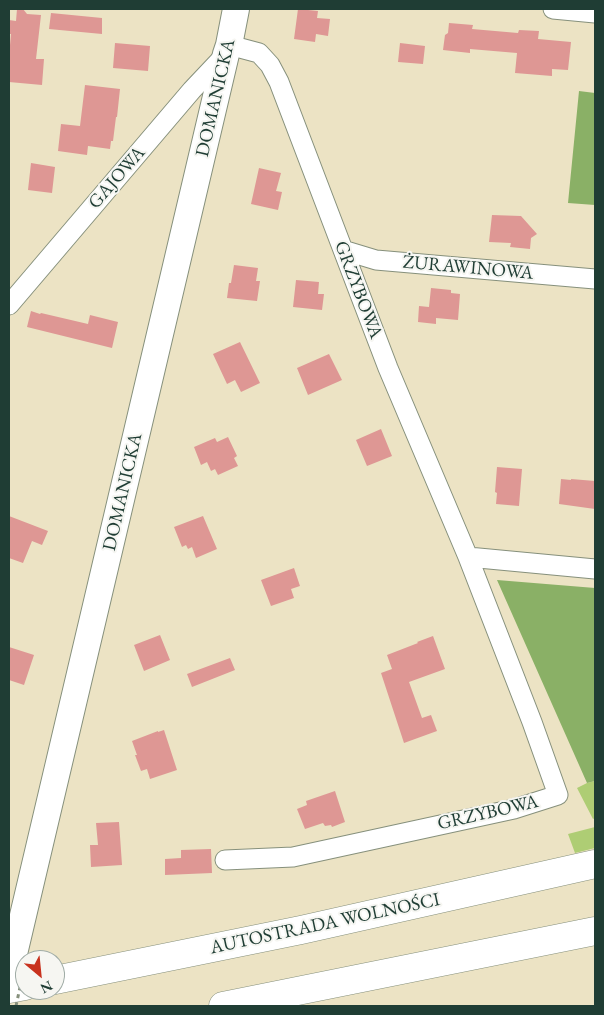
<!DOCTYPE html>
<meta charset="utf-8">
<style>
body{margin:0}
#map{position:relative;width:604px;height:1015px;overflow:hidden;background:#ece3c4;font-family:"EB Garamond",serif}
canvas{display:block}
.frame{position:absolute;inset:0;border:10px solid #1f3d34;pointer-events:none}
.north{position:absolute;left:15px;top:950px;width:50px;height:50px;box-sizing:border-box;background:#f6f6f2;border:1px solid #a0aca6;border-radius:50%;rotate:152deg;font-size:14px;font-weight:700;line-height:20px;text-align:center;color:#1f3d34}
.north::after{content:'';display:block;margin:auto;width:18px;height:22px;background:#c8321e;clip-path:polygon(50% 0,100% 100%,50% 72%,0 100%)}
</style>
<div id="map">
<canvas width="604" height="1015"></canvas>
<div class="frame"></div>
<div class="north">N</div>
</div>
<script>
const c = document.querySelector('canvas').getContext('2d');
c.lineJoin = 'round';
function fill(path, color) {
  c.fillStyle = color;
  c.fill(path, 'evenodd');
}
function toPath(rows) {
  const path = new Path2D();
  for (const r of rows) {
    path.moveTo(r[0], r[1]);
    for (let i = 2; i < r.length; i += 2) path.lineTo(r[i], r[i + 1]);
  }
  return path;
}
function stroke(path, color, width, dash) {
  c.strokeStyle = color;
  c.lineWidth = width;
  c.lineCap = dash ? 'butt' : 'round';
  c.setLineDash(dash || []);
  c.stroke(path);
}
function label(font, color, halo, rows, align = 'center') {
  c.font = font + ' "EB Garamond",serif';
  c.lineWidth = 4;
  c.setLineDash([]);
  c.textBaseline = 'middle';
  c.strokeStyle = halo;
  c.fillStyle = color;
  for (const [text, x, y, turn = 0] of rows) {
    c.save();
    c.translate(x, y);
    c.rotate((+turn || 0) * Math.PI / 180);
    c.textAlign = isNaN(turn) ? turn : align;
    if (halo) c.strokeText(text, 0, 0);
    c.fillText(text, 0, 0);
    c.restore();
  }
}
const green = toPath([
 [595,781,595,818,593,819,577,788,587,783],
 [595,827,595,848,575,853,568,834]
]);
const forest = toPath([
 [579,91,595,93,595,205,568,203],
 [497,580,595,588,595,781,587,783]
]);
const building = toPath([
 [17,9,23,9,27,14,41,15,36,59,44,59,42,85,9,82,9,56,11,34,9,34,9,20,16,21],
 [298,9,318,11,317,18,330,19,328,36,316,34,315,42,294,39],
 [51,13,102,18,102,34,49,29],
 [449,23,473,25,472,29,518,33,519,30,539,31,538,39,571,42,568,70,552,69,552,76,515,73,517,53,470,49,470,53,443,50,445,35,448,33],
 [115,43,150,46,148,71,113,68],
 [400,43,425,46,423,64,398,62],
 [85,85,120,89,117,117,116,117,113,141,111,141,110,149,88,146,87,155,58,151,61,124,80,126],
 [31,163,55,167,52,193,28,190],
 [259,168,281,173,276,191,282,192,278,210,251,204],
 [492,215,521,216,537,234,531,238,530,249,510,247,511,243,489,242],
 [234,265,258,268,256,281,260,281,257,301,227,298,229,283,231,283],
 [296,280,319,282,318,294,324,294,322,310,293,307],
 [431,288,451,290,451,293,460,294,458,320,436,318,436,324,418,322,419,306,429,307],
 [31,311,40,314,41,313,88,324,90,315,118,322,112,348,27,327],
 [240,342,260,383,241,392,235,380,227,384,213,354],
 [329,354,342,380,308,395,297,368],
 [381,429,392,456,367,466,356,440],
 [228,437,237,456,234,458,238,466,218,475,215,469,211,471,207,462,201,465,194,447,215,438,217,442],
 [497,467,522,469,519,506,496,504,497,493,495,492],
 [561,479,571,480,571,479,595,481,595,509,559,504],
 [9,516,48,531,42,545,32,541,23,563,9,558],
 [203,516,217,549,196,558,192,547,188,549,186,545,182,547,174,527],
 [294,568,300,586,291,589,294,598,271,606,261,580],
 [160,635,170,660,144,671,134,645],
 [433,636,445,669,409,682,422,718,431,715,437,731,404,743,381,673,392,669,387,655,418,643,417,642],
 [9,647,34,655,24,685,9,680],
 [230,658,235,670,192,687,187,674],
 [164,730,177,770,150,779,147,769,141,771,135,755,137,755,132,741,158,731,158,732],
 [335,791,345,822,332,827,331,825,325,826,323,823,305,829,297,809,307,805,306,801],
 [119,822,122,865,91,867,90,845,98,845,96,823],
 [211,849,212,873,165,875,165,859,181,858,181,850]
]);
const street = toPath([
 [553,9,595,13],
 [343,250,376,260,595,279],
 [9,305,192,90,226,54],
 [468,557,595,569],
 [225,860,293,857,514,809,558,795,532,722,468,557,388,368,279,82,270,65,259,53,229,45]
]);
const secondary = toPath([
 [9,975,226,54,229,45,236,9]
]);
const highway = toPath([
 [55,980,301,930,595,864],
 [9,989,25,986],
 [223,1006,595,931]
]);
const pathBridge = toPath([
 [16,1006,25,964]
]);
const streetNames = [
 ["DOMANICKA",216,98,-77],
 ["GAJOWA",117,178,-49],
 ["ŻURAWINOWA",468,268,5],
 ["GRZYBOWA",358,290,69],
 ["DOMANICKA",123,492,-77],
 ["GRZYBOWA",488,813,-13],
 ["AUTOSTRADA WOLNOŚCI",325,924,-12]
];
fill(green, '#aecd74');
fill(forest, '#8ab066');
fill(building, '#de9794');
stroke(street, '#86907c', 21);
stroke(secondary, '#86907c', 28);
stroke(highway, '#86907c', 29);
stroke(street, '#fff', 19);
stroke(secondary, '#fff', 26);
stroke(highway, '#fff', 28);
stroke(pathBridge, '#86907c', 3, [4, 4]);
label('19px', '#1f3d34', '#f6f6f2', streetNames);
</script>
